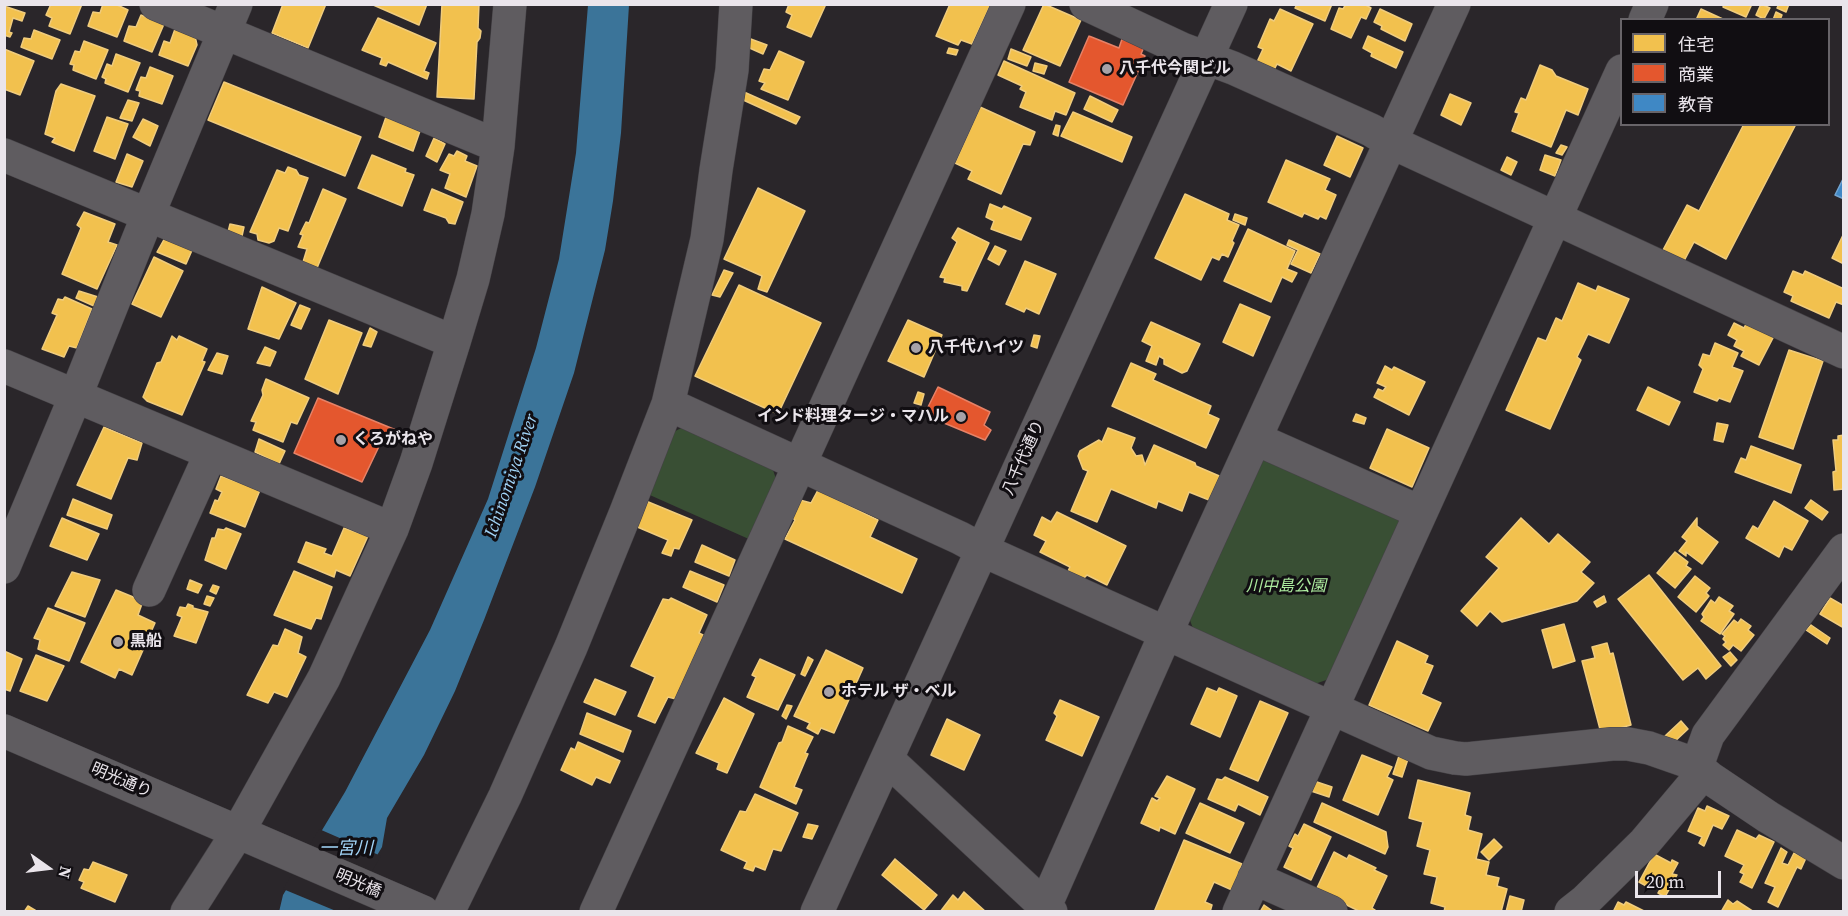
<!DOCTYPE html>
<meta charset="utf-8">
<style>
body{margin:0}
#map{position:relative;width:1848px;height:916px;overflow:hidden;background:#2a262a;font-family:"Source Serif 4","Noto Sans JP",serif}
canvas{display:block}
.frame{position:absolute;inset:0;border:6px solid #eae5eb;pointer-events:none}
.legend{position:absolute;left:1620px;top:18px;width:210px;height:108px;box-sizing:border-box;background:#110e12;border:2px solid #686469;margin:0;padding:8px 10px;list-style:none;font-size:18px;color:#eae5eb}
.legend li{display:flex;align-items:center;gap:12px;height:30px}
.legend b{width:30px;border:2px solid #686469}
.north{position:absolute;left:18px;top:838px;width:60px;height:60px;-webkit-text-stroke:4px #110e12;paint-order:stroke;rotate:104deg;font-size:16px;font-weight:700;line-height:24px;text-align:center;color:#eae5eb}
.north::after{content:'';display:block;margin:auto;width:21px;height:27px;background:#eae5eb;clip-path:polygon(50% 0,100% 100%,50% 72%,0 100%)}
.scale{position:absolute;left:1635px;top:871px;width:86px;height:27px;box-sizing:border-box;border:3px solid #eae5eb;border-top:0;padding-left:8px;font-size:18px;line-height:21px;white-space:nowrap;color:#eae5eb;-webkit-text-stroke:4px #110e12;paint-order:stroke}
</style>
<div id="map">
<canvas width="1848" height="916"></canvas>
<div class="frame"></div>
<ul class="legend">
<li><b style="height:16px;background:#f2c14e"></b>住宅</li>
<li><b style="height:16px;background:#e4572e"></b>商業</li>
<li><b style="height:16px;background:#3f88c5"></b>教育</li>
</ul>
<div class="north">N</div>
<div class="scale">20 m</div>
</div>
<script>
const c = document.querySelector('canvas').getContext('2d');
c.lineJoin = 'round';
function fill(path, color) {
  c.fillStyle = color;
  c.fill(path, 'evenodd');
}
function toPath(rows) {
  const path = new Path2D();
  for (const r of rows) {
    path.moveTo(r[0], r[1]);
    for (let i = 2; i < r.length; i += 2) path.lineTo(r[i], r[i + 1]);
  }
  return path;
}
function stroke(path, color, width, dash) {
  c.strokeStyle = color;
  c.lineWidth = width;
  c.lineCap = dash ? 'butt' : 'round';
  c.setLineDash(dash || []);
  c.stroke(path);
}
function label(font, color, halo, rows, align = 'center') {
  c.font = font + ' "Source Serif 4","Noto Sans JP",serif';
  c.lineWidth = 6;
  c.setLineDash([]);
  c.textBaseline = 'middle';
  c.strokeStyle = halo;
  c.fillStyle = color;
  for (const [text, x, y, turn = 0] of rows) {
    c.save();
    c.translate(x, y);
    c.rotate((+turn || 0) * Math.PI / 180);
    c.textAlign = isNaN(turn) ? turn : align;
    if (halo) c.strokeText(text, 0, 0);
    c.fillText(text, 0, 0);
    c.restore();
  }
}
const green = toPath([
 [685,426,771,464,778,485,751,540,643,492,664,437],
 [1258,458,1399,513,1403,523,1332,678,1309,686,1195,634,1187,612]
]);
const water = toPath([
 [588,5,629,5,621,133,613,201,605,250,574,373,535,487,484,620,455,691,424,755,387,818,382,847,344,911,279,912,283,895,345,792,430,630,488,499,536,348,559,259,576,153]
]);
const pier = toPath([
 [319,829,381,856,347,912,336,911,283,889]
]);
const homes = toPath([
 [51,4,82,4,70,34,49,26,52,18,46,15,51,4],
 [103,4,115,4,128,10,117,37,88,26,93,12,100,13,103,4],
 [283,4,326,4,308,48,272,33,283,4],
 [371,4,427,4,419,25,371,4],
 [442,4,479,4,478,28,481,31,480,38,477,42,474,99,437,97,442,4],
 [789,4,826,4,811,37,787,27,792,15,786,12,789,4],
 [950,4,991,4,972,44,961,40,958,45,936,36,950,4],
 [1044,4,1081,20,1060,66,1023,50,1044,4],
 [1297,4,1332,4,1325,21,1295,8,1297,4],
 [1346,4,1364,4,1371,8,1366,19,1361,17,1351,38,1331,29,1339,8,1343,9,1346,4],
 [1724,4,1752,4,1746,17,1723,7,1724,4],
 [1761,4,1770,8,1764,19,1756,15,1761,4],
 [1779,4,1789,4,1786,12,1777,8,1779,4],
 [4,6,25,13,22,21,13,18,9,32,12,33,10,37,4,35,4,6],
 [1280,9,1313,24,1291,71,1277,64,1274,70,1257,62,1263,49,1258,47,1270,19,1274,21,1280,9],
 [1380,9,1412,24,1405,41,1381,29,1382,26,1374,22,1380,9],
 [1701,9,1725,20,1696,20,1701,9],
 [1776,12,1782,15,1780,20,1773,20,1776,12],
 [141,15,164,24,152,52,124,41,129,26,136,27,141,15],
 [378,18,436,43,424,71,429,73,427,79,388,62,386,66,380,64,382,58,362,50,378,18],
 [175,29,195,36,197,45,188,66,159,55,164,41,170,43,175,29],
 [34,30,60,40,52,59,21,47,24,38,31,39,34,30],
 [1368,36,1403,52,1396,68,1371,56,1372,53,1363,48,1368,36],
 [748,38,767,45,763,54,745,46,748,38],
 [84,41,108,50,96,79,73,70,74,65,70,64,75,51,80,52,84,41],
 [949,48,958,50,956,55,947,53,949,48],
 [4,49,34,61,20,95,4,89,4,49],
 [1011,49,1031,57,1027,66,1008,59,1011,49],
 [779,51,804,62,788,100,761,89,765,83,759,81,764,69,770,70,779,51],
 [116,54,140,63,128,92,105,83,106,79,102,77,107,64,112,66,116,54],
 [1004,61,1075,93,1066,115,1055,111,1052,120,1020,107,1026,92,1020,89,1022,86,998,75,1004,61],
 [1035,63,1047,66,1044,74,1033,71,1035,63],
 [1540,65,1552,70,1556,76,1588,89,1578,115,1566,110,1551,147,1512,131,1519,113,1515,112,1521,98,1526,100,1540,65],
 [150,67,173,76,162,104,139,96,140,91,136,90,141,77,146,78,150,67],
 [224,82,361,137,345,176,208,120,224,82],
 [61,84,95,96,74,151,52,142,55,138,45,134,56,91,61,84],
 [744,92,800,117,796,124,741,99,744,92],
 [1450,94,1471,103,1461,125,1441,115,1450,94],
 [1090,96,1118,110,1112,122,1084,109,1090,96],
 [128,100,139,103,132,121,120,118,128,100],
 [980,107,1035,132,1030,145,1023,144,1001,194,968,179,972,171,955,163,980,107],
 [1073,112,1132,137,1122,162,1061,136,1073,112],
 [107,117,128,124,115,159,94,151,107,117],
 [386,117,420,131,413,151,379,137,386,117],
 [143,119,158,126,150,146,133,137,143,119],
 [1744,124,1796,124,1726,259,1694,242,1684,261,1663,250,1687,205,1699,211,1744,124],
 [1056,125,1060,126,1058,136,1053,134,1056,125],
 [1337,136,1363,148,1350,177,1324,165,1337,136],
 [434,138,445,144,437,162,426,156,434,138],
 [1561,145,1567,147,1562,155,1556,153,1561,145],
 [457,151,467,156,465,161,477,166,466,197,445,188,450,174,440,170,449,154,454,156,457,151],
 [127,154,143,161,132,187,116,182,127,154],
 [372,155,406,169,405,172,414,175,402,206,358,188,372,155],
 [1545,155,1561,160,1555,176,1540,170,1545,155],
 [1507,157,1517,162,1511,175,1501,170,1507,157],
 [1286,160,1330,179,1325,190,1336,195,1326,219,1320,216,1318,219,1304,213,1302,217,1268,202,1286,160],
 [288,167,296,170,299,175,308,178,288,231,279,228,274,241,269,243,258,240,257,234,250,232,277,170,285,173,288,167],
 [758,188,805,211,767,292,758,289,762,276,724,259,758,188],
 [323,189,346,199,317,268,303,262,307,249,298,247,303,235,300,234,306,222,309,223,323,189],
 [432,189,463,202,455,224,449,223,446,218,424,210,432,189],
 [1185,194,1229,214,1227,220,1239,225,1232,241,1234,243,1228,257,1222,254,1219,260,1212,257,1201,280,1155,258,1185,194],
 [990,204,1002,209,1004,206,1031,218,1021,240,991,229,994,221,986,217,990,204],
 [84,212,115,224,108,242,117,245,97,289,62,274,81,228,77,225,84,212],
 [1235,214,1247,218,1245,225,1233,220,1235,214],
 [230,224,244,227,242,236,228,232,230,224],
 [958,228,989,243,967,291,962,290,962,286,944,282,945,278,940,277,957,242,952,238,958,228],
 [1248,229,1295,251,1287,269,1297,273,1292,282,1282,277,1271,302,1224,281,1248,229],
 [1844,233,1844,264,1832,258,1844,233],
 [166,236,193,248,186,264,157,252,166,236],
 [1289,240,1320,254,1311,273,1291,264,1298,250,1287,245,1289,240],
 [995,246,1006,251,999,265,988,259,995,246],
 [154,257,183,271,161,317,132,304,154,257],
 [1025,261,1056,274,1039,314,1026,308,1024,312,1006,304,1025,261],
 [724,270,733,273,720,297,712,295,724,270],
 [1793,271,1803,275,1805,271,1844,289,1844,305,1836,302,1829,318,1791,301,1793,296,1784,292,1793,271],
 [1578,283,1596,291,1598,286,1629,299,1609,343,1588,334,1577,357,1581,360,1550,429,1506,410,1538,338,1546,341,1556,318,1562,321,1578,283],
 [739,285,821,323,778,414,695,376,739,285],
 [262,287,296,303,279,339,248,329,262,287],
 [79,291,98,297,94,306,76,298,79,291],
 [65,297,92,309,77,348,69,346,64,357,42,349,57,315,52,313,58,299,63,300,65,297],
 [1240,304,1270,317,1253,356,1223,342,1240,304],
 [300,305,310,309,301,329,291,325,300,305],
 [329,320,362,333,338,394,305,379,329,320],
 [908,320,942,335,924,377,888,361,908,320],
 [1151,322,1200,344,1187,371,1182,373,1164,364,1164,359,1159,356,1156,365,1146,361,1152,346,1142,341,1151,322],
 [1747,322,1774,336,1759,365,1741,356,1744,351,1734,346,1737,340,1728,335,1734,323,1744,328,1747,322],
 [370,328,377,332,371,347,363,345,370,328],
 [1034,335,1040,336,1037,348,1031,346,1034,335],
 [172,336,177,340,179,336,207,349,202,361,205,362,182,415,147,401,143,397,157,363,161,362,172,336],
 [1715,343,1738,353,1732,367,1743,371,1730,402,1719,398,1717,401,1694,392,1703,369,1699,365,1703,354,1710,356,1715,343],
 [265,347,276,352,270,366,257,363,265,347],
 [1789,350,1823,361,1793,449,1759,437,1789,350],
 [217,353,228,356,222,374,208,370,217,353],
 [1131,363,1156,374,1153,380,1211,406,1208,414,1219,419,1206,448,1112,406,1131,363],
 [1385,366,1392,370,1394,367,1425,382,1409,415,1374,397,1378,389,1383,391,1386,387,1377,383,1385,366],
 [266,379,309,398,297,424,291,422,283,442,253,430,256,422,251,421,263,395,262,390,266,379],
 [1648,387,1680,402,1669,425,1637,410,1648,387],
 [918,392,924,394,921,405,914,403,918,392],
 [1356,414,1366,418,1364,424,1353,421,1356,414],
 [1717,423,1728,425,1723,442,1714,440,1717,423],
 [104,427,142,443,137,460,128,458,111,499,77,485,104,427],
 [1108,428,1135,438,1131,448,1136,456,1142,455,1145,465,1154,445,1195,463,1196,466,1224,478,1214,502,1189,492,1182,511,1158,501,1156,508,1111,489,1097,522,1071,511,1088,471,1083,469,1078,456,1080,451,1099,440,1102,442,1108,428],
 [1387,429,1429,448,1412,487,1370,468,1387,429],
 [1844,435,1844,489,1834,490,1833,472,1836,471,1833,440,1838,440,1838,436,1844,435],
 [259,439,285,451,279,464,255,452,259,439],
 [1751,446,1801,465,1791,493,1735,472,1741,458,1746,460,1751,446],
 [221,476,260,490,245,527,210,513,215,500,218,501,222,492,216,489,221,476],
 [818,490,878,520,870,537,917,559,902,593,785,539,795,520,790,516,800,500,811,503,818,490],
 [73,499,112,515,107,529,67,515,73,499],
 [1811,500,1828,512,1822,520,1805,508,1811,500],
 [646,501,692,520,679,549,674,548,671,556,662,553,668,540,635,526,646,501],
 [1774,501,1808,521,1792,550,1784,546,1779,557,1746,538,1753,526,1758,529,1774,501],
 [1057,512,1126,546,1107,585,1087,575,1082,580,1067,573,1070,567,1040,552,1046,541,1034,535,1042,517,1051,522,1057,512],
 [62,518,99,534,87,560,50,546,62,518],
 [1521,518,1549,544,1558,534,1590,562,1581,572,1594,583,1577,601,1502,622,1490,611,1477,626,1461,611,1499,568,1486,557,1521,518],
 [1697,518,1697,526,1718,542,1702,564,1686,552,1686,556,1679,551,1687,541,1682,537,1697,518],
 [226,528,241,534,226,569,205,560,212,538,215,538,218,529,224,530,226,528],
 [344,528,368,536,350,576,336,570,334,577,298,562,306,542,326,549,324,553,332,556,344,528],
 [702,545,735,560,729,576,695,562,702,545],
 [1675,552,1688,562,1686,566,1691,569,1675,588,1657,573,1675,552],
 [294,571,332,587,321,619,316,618,311,629,274,615,294,571],
 [690,571,724,585,717,602,683,587,690,571],
 [72,572,100,580,85,617,55,606,72,572],
 [1649,575,1721,666,1706,679,1698,668,1683,680,1618,599,1649,575],
 [1695,576,1710,588,1706,593,1709,596,1696,612,1678,597,1695,576],
 [190,580,202,585,198,593,187,589,190,580],
 [213,585,219,587,216,594,210,591,213,585],
 [116,590,143,601,138,615,155,623,132,675,119,669,115,678,81,662,116,590],
 [207,596,214,598,210,606,204,604,207,596],
 [1604,596,1606,602,1597,607,1594,602,1604,596],
 [1719,597,1733,606,1729,611,1734,614,1720,634,1701,621,1704,617,1702,614,1711,600,1715,603,1719,597],
 [671,598,707,615,699,633,705,636,676,699,668,697,655,723,638,716,655,677,631,666,663,599,669,600,671,598],
 [1830,598,1844,606,1844,628,1820,614,1830,598],
 [188,604,193,606,193,608,208,612,196,643,174,636,182,617,177,615,180,607,186,608,188,604],
 [48,608,85,623,69,661,38,649,40,640,34,638,48,608],
 [1741,619,1751,626,1748,630,1754,635,1741,651,1733,645,1729,650,1723,645,1726,642,1723,639,1725,636,1722,634,1734,620,1738,623,1741,619],
 [1564,624,1575,661,1553,668,1542,630,1564,624],
 [1811,625,1830,638,1827,644,1806,630,1811,625],
 [285,629,302,637,298,653,306,657,287,697,274,692,268,703,247,695,273,645,278,646,285,629],
 [1397,641,1428,656,1425,663,1433,666,1421,694,1441,703,1428,731,1369,705,1397,641],
 [1607,643,1610,654,1613,653,1631,725,1601,733,1582,661,1595,658,1592,647,1607,643],
 [826,650,863,668,834,733,821,728,818,734,807,728,810,723,794,716,826,650],
 [4,651,22,659,10,691,4,689,4,651],
 [1730,652,1737,660,1731,666,1723,657,1730,652],
 [36,655,64,666,47,701,20,691,36,655],
 [808,657,813,660,805,676,801,674,808,657],
 [760,659,795,675,778,710,747,697,756,677,752,675,760,659],
 [595,679,626,692,615,715,584,702,595,679],
 [1207,688,1217,692,1219,688,1237,696,1220,737,1191,724,1207,688],
 [724,698,754,714,727,773,717,769,719,763,696,753,724,698],
 [1060,700,1099,717,1082,756,1046,740,1057,716,1054,713,1060,700],
 [1260,701,1288,713,1258,781,1230,769,1260,701],
 [787,705,792,706,786,719,782,716,787,705],
 [587,713,631,731,623,752,580,734,587,713],
 [947,719,980,735,964,770,931,755,947,719],
 [1681,721,1688,729,1672,744,1665,736,1681,721],
 [788,726,813,737,805,753,808,754,794,787,802,790,796,804,760,787,779,743,782,742,788,726],
 [578,742,620,761,610,783,596,777,592,785,561,770,571,748,575,750,578,742],
 [1362,755,1392,767,1387,777,1393,780,1378,815,1343,800,1362,755],
 [1399,756,1408,759,1402,777,1393,774,1399,756],
 [1167,776,1195,789,1175,834,1160,827,1159,831,1141,823,1152,798,1157,801,1160,798,1155,796,1167,776],
 [1225,777,1268,797,1260,815,1238,804,1235,811,1208,799,1217,779,1222,780,1225,777],
 [1418,780,1470,793,1465,815,1471,817,1468,830,1482,834,1476,859,1489,862,1486,875,1499,878,1497,886,1507,889,1501,912,1444,912,1445,907,1431,903,1437,877,1424,874,1430,850,1417,846,1423,822,1409,818,1418,780],
 [1314,781,1332,787,1329,797,1311,791,1314,781],
 [755,794,798,813,781,851,773,849,765,870,755,866,753,871,744,868,747,862,721,850,740,811,746,812,755,794],
 [1200,803,1244,823,1230,853,1186,833,1200,803],
 [1322,803,1386,832,1388,847,1385,854,1314,822,1322,803],
 [1707,806,1729,816,1722,829,1713,825,1704,846,1699,843,1702,837,1688,831,1698,808,1705,811,1707,806],
 [808,824,818,826,812,839,803,837,808,824],
 [1304,824,1331,837,1311,880,1284,867,1293,848,1289,846,1295,834,1298,836,1304,824],
 [1737,830,1756,839,1759,835,1774,842,1752,888,1740,882,1744,874,1740,872,1744,865,1725,856,1737,830],
 [1494,839,1502,847,1489,860,1481,852,1494,839],
 [1184,840,1242,864,1232,890,1214,882,1205,902,1212,905,1210,912,1154,912,1184,840],
 [1781,848,1787,852,1782,863,1788,865,1794,853,1806,858,1801,869,1797,867,1778,907,1768,902,1775,887,1765,883,1781,848],
 [1334,852,1347,859,1349,855,1376,868,1374,870,1387,876,1372,908,1378,912,1361,912,1316,890,1334,852],
 [1654,854,1671,863,1672,860,1678,863,1672,874,1677,875,1665,897,1658,893,1661,888,1651,882,1648,887,1639,882,1654,854],
 [895,859,937,895,924,910,882,875,895,859],
 [93,862,127,875,115,902,81,888,84,882,79,880,84,869,89,870,93,862],
 [964,892,986,912,940,912,953,895,958,900,964,892],
 [1510,896,1524,900,1521,912,1506,912,1510,896],
 [1728,900,1733,904,1737,901,1754,912,1721,912,1728,900],
 [1618,902,1624,905,1626,902,1646,912,1613,912,1618,902],
 [1264,905,1274,912,1260,912,1264,905],
 [28,906,38,912,24,912,28,906]
]);
const shops = toPath([
 [1089,36,1119,48,1122,39,1144,47,1141,54,1145,56,1123,105,1069,82,1089,36],
 [938,387,990,412,984,425,991,430,985,440,944,423,945,421,925,413,938,387],
 [318,398,396,430,394,442,383,438,362,482,294,453,318,398]
]);
const schools = toPath([
 [1844,177,1844,199,1835,195,1844,177]
]);
const minor = toPath([
 [156,4,498,146],
 [1086,4,1182,49,1233,68,1371,130,1391,142,1844,352],
 [1645,20,1652,4],
 [4,155,454,342],
 [4,366,392,529],
 [668,404,960,538,982,550,1431,753,1455,758,1466,759,1612,744,1628,744,1649,748,1692,763,1710,778,1768,817,1844,863],
 [1256,439,1420,512],
 [4,567,76,395,148,215,236,4],
 [149,590,211,453],
 [4,731,423,912],
 [887,759,1051,912],
 [1254,878,1331,912],
 [1045,906,1166,633,1454,4],
 [187,912,238,832,324,678,392,529,416,463,454,342,473,279,488,214,498,146,510,4],
 [448,912,505,796,571,647,626,512,668,404,707,239,716,170,732,70,736,4],
 [596,912,1009,4],
 [817,912,1231,4],
 [1239,912,1622,71],
 [1571,912,1585,901,1645,842,1693,785,1696,780,1697,766,1708,735,1844,550]
]);
const markers = [
 [1107,69,6,"#a7a2a7"],
 [916,348,6,"#a7a2a7"],
 [961,417,6,"#a7a2a7"],
 [341,440,6,"#a7a2a7"],
 [118,642,6,"#a7a2a7"],
 [829,692,6,"#a7a2a7"]
];
const poiNames = [
 ["八千代今関ビル",1119,69],
 ["八千代ハイツ",928,348],
 ["インド料理タージ・マハル",949,417,"right"],
 ["くろがねや",353,440],
 ["黒船",130,642],
 ["ホテル ザ・ベル",841,692]
];
const streetNames = [
 ["八千代通り",1024,458,-66],
 ["明光通り",121,781,23],
 ["明光橋",358,884,23]
];
const parkNames = [
 ["川中島公園",1286,587]
];
const waterNames = [
 ["Ichinomiya River",512,476,-71],
 ["一宮川",346,849]
];
fill(green, '#394f34');
fill(water, '#3b7499');
fill(pier, '#2a262a');
fill(homes, '#f2c14e');
stroke(homes, '#f0cc7d', 1.5);
fill(shops, '#e4572e');
stroke(shops, '#e68267', 1.5);
fill(schools, '#3f88c5');
stroke(schools, '#72a4d0', 1.5);
stroke(minor, '#454246', 34);
stroke(minor, '#5f5c60', 33);
for (const [x, y, r, color] of markers) {
  const dot = new Path2D();
  dot.arc(x, y, r, 0, 2 * Math.PI);
  c.fillStyle = color;
  c.fill(dot);
  stroke(dot, '#110e12', 2);
}
label('bold 16px', '#eae5eb', '#110e12', poiNames, 'left');
label('16px', '#eae5eb', '#110e12', streetNames);
label('italic 16px', '#adeb9f', '#110e12', parkNames);
label('italic 18px', '#a1d3f6', '#110e12', waterNames);
</script>
